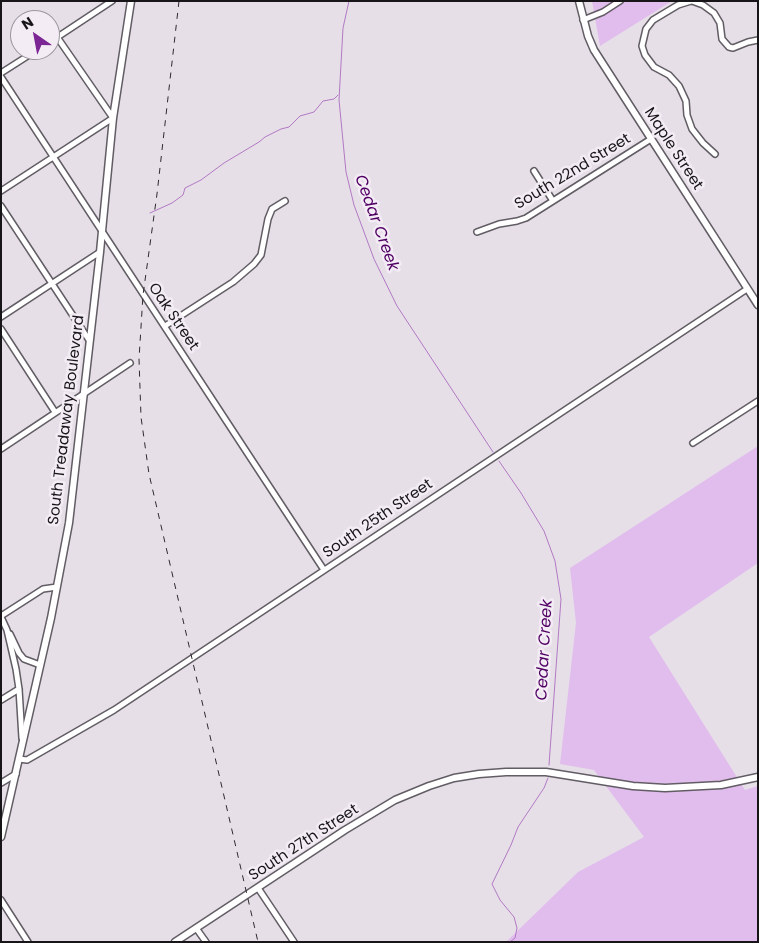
<!DOCTYPE html>
<html>
<head>
<meta charset="utf-8">
<style>
  body { margin:0 }
  #map { position:relative; width:759px; height:943px; overflow:hidden; background:#e6dfe8; font-family:Poppins,sans-serif }
  canvas { display:block }
  .frame { position:absolute; inset:0; border:2px solid #171518; pointer-events:none }
  .north { position:absolute; left:10px; top:10px; width:50px; height:50px; box-sizing:border-box; background:#f3ecf5; border:1px solid #9b969d; border-radius:50%; rotate:327deg; font-size:14px; font-weight:700; line-height:20px; text-align:center; color:#171518 }
  .north::after { content:''; display:block; margin:auto; width:18px; height:22px; background:#7c2695; clip-path:polygon(50% 0,100% 100%,50% 72%,0 100%) }
</style>
</head>
<body>
<div id="map">
<canvas width="759" height="943"></canvas>
<div class="frame"></div>
<div class="north">N</div>
</div>
<script>
const context = document.querySelector('canvas').getContext('2d');
context.lineJoin = 'round';
function paint(path, color) { context.fillStyle = color; context.fill(path, 'evenodd'); }
const poly = rows => new Path2D(rows.map(r => 'M' + r).join(''));
function strokePath(path, color, width, dash) { context.strokeStyle = color; context.lineWidth = width; context.lineCap = dash ? 'butt' : 'round'; context.setLineDash(dash || []); context.stroke(path); }
function label(font, color, halo, rows, align = 'center') {
  context.font = font + ' Poppins,sans-serif'; context.lineWidth = 5; context.setLineDash([]); context.textBaseline = 'middle'; context.strokeStyle = halo; context.fillStyle = color; for (const [text, x, y, turn = 0] of rows) {
    context.save(); context.translate(x, y); context.rotate((+turn || 0) * Math.PI / 180); context.textAlign = isNaN(turn) ? turn : align; if (halo) context.strokeText(text, 0, 0); context.fillText(text, 0, 0); context.restore();
  }
}
const green = poly([
  [592,1,672,1,600,46],
  [758,446,758,563,649,637,745,790,758,786,758,942,506,942,578,872,644,837,594,770,560,764,576,623,570,568]
]);
const stream = poly([
  [349,1,343,28,339,100,346,172,354,205,374,259,397,306,493,452],
  [150,213,172,203,183,195,185,188,201,180,224,163,259,142,265,137,281,129,289,127,300,116,314,112,323,101,334,99,338,95],
  [499,461,521,493,544,531,555,561,561,599,549,765],
  [476,942,488,942],
  [510,942,515,938,517,928,514,917,500,900,492,884,511,845,518,827,544,788,548,778]
]);
const minor = poly([
  [691,1,678,5,653,20,646,29,642,46,645,55,654,67,669,75,679,86,686,101,687,115,692,129,703,143,715,154],
  [692,1,703,5,714,13,720,23,722,39,729,47,733,48,748,42,758,40],
  [583,20,603,12,620,1],
  [50,42,112,1],
  [1,73,37,50],
  [1,77,324,570],
  [534,171,553,201],
  [1,191,113,118,57,37],
  [1,206,89,340],
  [477,232,499,224,517,221,526,218,651,139],
  [1,317,100,252],
  [165,326,233,282,254,264,261,255,268,219,272,209,285,201],
  [1,329,55,412],
  [693,443,758,401],
  [1,449,130,363],
  [1,616,43,589,57,587],
  [1,617,7,630,16,669,19,689,22,738],
  [10,634,19,653,24,659,40,665],
  [1,700,19,689],
  [19,759,27,760,114,710,747,289],
  [1,783,16,774],
  [258,888,294,942],
  [1,900,28,942],
  [196,928,206,942]
]);
const major = poly([
  [579,1,588,36,594,50,758,305],
  [1,837,51,618,69,523,100,252,113,118,131,1],
  [175,942,345,830,395,800,429,786,454,778,479,774,506,772,546,772,633,786,665,788,721,785,758,777]
]);
const rail = poly([
  [179,1,157,194,143,295,139,359,141,417,149,474,258,942]
]);
const streetNames = [
  ["Maple Street",673,149,57],
  ["South 22nd Street",573,172,-31],
  ["Oak Street",173,317,56],
  ["South Treadaway Boulevard",67,420,-83],
  ["South 25th Street",378,519,-34],
  ["South 27th Street",304,843,-33]
];
const waterNames = [
  ["Cedar Creek",376,223,70],
  ["Cedar Creek",545,650,-87]
];
paint(green, '#e1bded');
strokePath(stream, '#b179c3', 1);
strokePath(minor, '#625d64', 8);
strokePath(major, '#625d64', 9);
strokePath(minor, '#fff', 5);
strokePath(major, '#fff', 6);
strokePath(rail, '#2d2a2e', 1, [6, 6]);
label('15px', '#171518', '#f3ecf5', streetNames);
label('italic 16px', '#500063', '#f3ecf5', waterNames);
</script>
</body>
</html>
